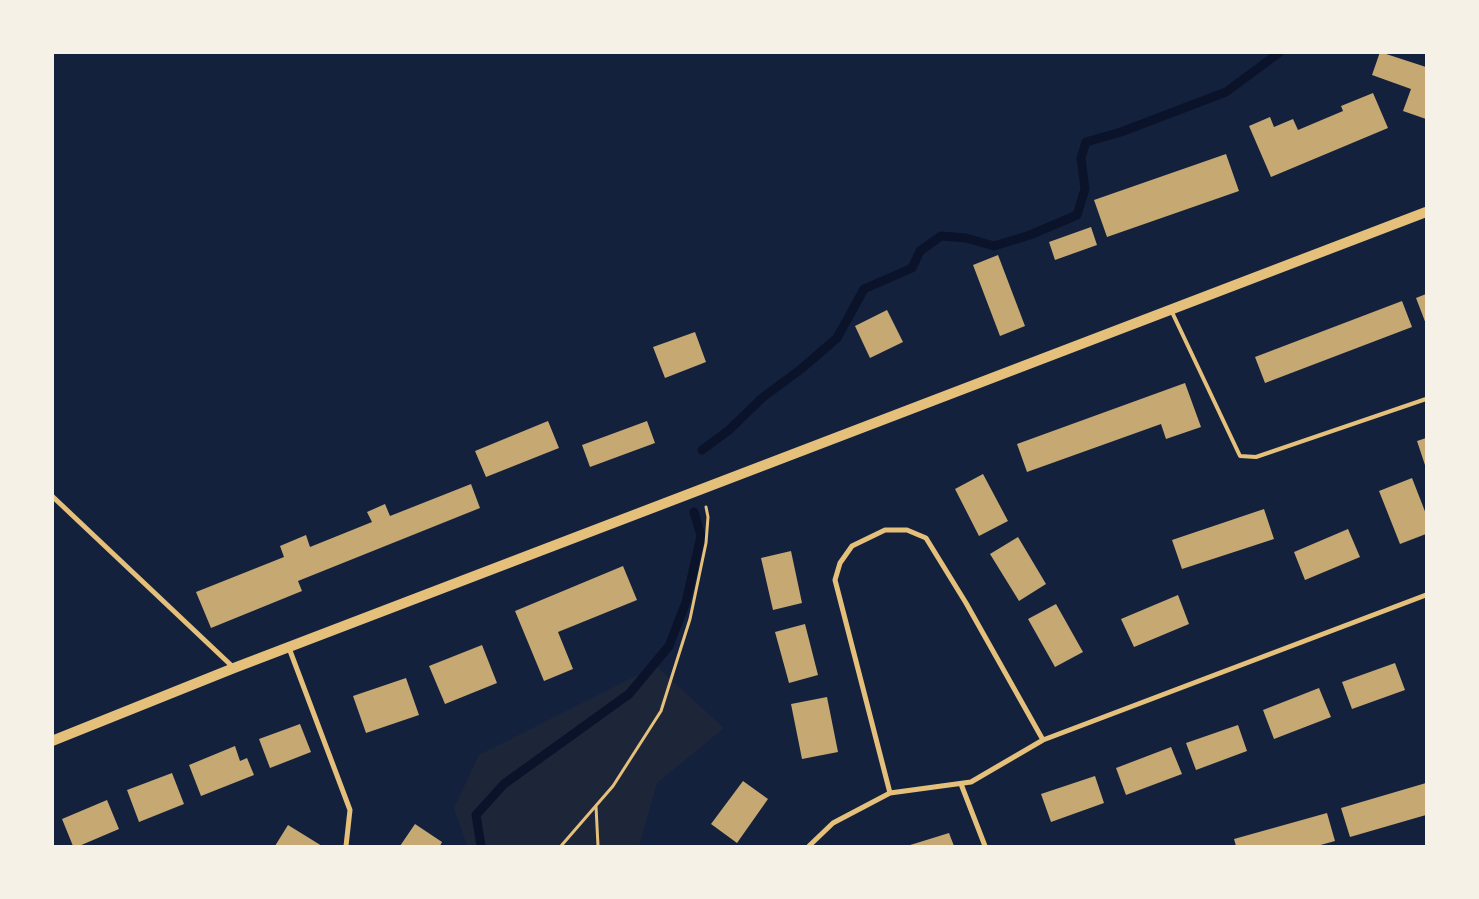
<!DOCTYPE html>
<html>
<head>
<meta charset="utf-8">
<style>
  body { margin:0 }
  #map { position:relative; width:1479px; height:899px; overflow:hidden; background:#14213d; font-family:Cabin,sans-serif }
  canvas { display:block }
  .frame { position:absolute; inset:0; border:54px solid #f6f1e7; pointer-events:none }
</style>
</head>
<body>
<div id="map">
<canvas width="1479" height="899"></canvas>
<div class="frame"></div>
</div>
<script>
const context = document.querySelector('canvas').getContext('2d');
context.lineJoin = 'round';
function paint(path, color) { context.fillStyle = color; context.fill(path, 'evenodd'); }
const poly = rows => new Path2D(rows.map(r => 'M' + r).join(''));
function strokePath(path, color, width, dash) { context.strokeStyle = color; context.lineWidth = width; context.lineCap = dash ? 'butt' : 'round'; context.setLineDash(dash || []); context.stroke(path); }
const green = poly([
  [656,666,724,728,657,783,639,846,467,846,454,808,479,755]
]);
const stream = poly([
  [702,450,729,430,762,398,801,369,837,338,864,289,912,268,920,251,941,236,966,238,994,246,1030,235,1077,215,1085,189,1081,158,1086,142,1121,132,1226,92,1280,52],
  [481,846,476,815,504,784,629,694,669,646,686,602,701,536,694,512]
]);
const building = poly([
  [1380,52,1426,67,1426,119,1403,111,1411,89,1372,75],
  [1373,93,1388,128,1271,177,1249,126,1270,117,1274,127,1293,119,1298,130,1343,111,1341,106],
  [1226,154,1239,191,1107,237,1094,200],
  [1091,227,1097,245,1055,260,1049,242],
  [998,255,1025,326,1000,336,973,265],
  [1426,294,1426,324,1416,298],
  [1402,301,1412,327,1265,383,1255,357],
  [887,310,903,342,870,358,855,326],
  [695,332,706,362,665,378,653,347],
  [1185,383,1201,427,1166,439,1161,424,1027,472,1017,444],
  [548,421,559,448,486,477,475,451],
  [647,421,655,443,590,467,582,445],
  [1426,438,1426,468,1417,441],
  [983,474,1008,521,979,536,955,489],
  [1412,478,1426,514,1426,534,1400,544,1379,491],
  [471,484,480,508,298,581,302,591,211,628,196,592,284,557,280,546,306,535,310,547,372,522,367,512,385,504,390,516],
  [1264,509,1274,539,1182,569,1172,540],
  [1348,529,1360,557,1305,580,1294,552],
  [1018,537,1046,584,1019,601,990,554],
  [791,551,802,603,773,610,761,558],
  [623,566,637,600,558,632,573,669,544,681,515,611],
  [1178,595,1189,624,1134,647,1121,619],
  [1056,604,1083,652,1055,667,1028,619],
  [805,624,818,675,789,683,775,632],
  [482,645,497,683,445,704,429,666],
  [1395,663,1405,690,1352,709,1342,682],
  [406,678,419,715,366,733,353,696],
  [1319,688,1331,717,1274,739,1263,710],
  [827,697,838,752,802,759,791,704],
  [300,724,311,752,270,768,259,739],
  [1238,725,1247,751,1196,770,1186,743],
  [235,746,240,761,247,758,254,775,201,796,189,765],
  [1171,747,1182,774,1126,795,1116,768],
  [172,773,184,804,139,822,127,790],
  [1095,776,1104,803,1051,822,1041,794],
  [743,781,768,799,737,843,711,824],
  [1426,783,1426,815,1350,837,1341,808],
  [107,800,119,829,79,846,73,846,62,819],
  [1327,813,1335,841,1317,846,1236,846,1234,839],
  [415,824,442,842,440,846,400,846],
  [288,825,322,846,275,846],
  [949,833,954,846,907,846]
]);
const path = poly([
  [596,806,598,846],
  [561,846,613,786,661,711,690,619,706,543,708,517,706,507]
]);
const service = poly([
  [1171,310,1240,456,1256,457,1426,399]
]);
const minor = poly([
  [52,496,234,668],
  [289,648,350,810,346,846],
  [961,784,985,846],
  [890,793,835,580,840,563,852,546,885,530,907,530,926,538,966,603,1043,740],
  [809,846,833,823,890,793,971,782,1043,740,1426,595]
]);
const secondary = poly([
  [52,741,234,668,1426,212]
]);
paint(green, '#1d2539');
strokePath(stream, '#0b132b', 9);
paint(building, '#c6a872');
strokePath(path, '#e5c07b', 3);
strokePath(service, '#e5c07b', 4);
strokePath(minor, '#e5c07b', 5);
strokePath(secondary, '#e5c07b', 10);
</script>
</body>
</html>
